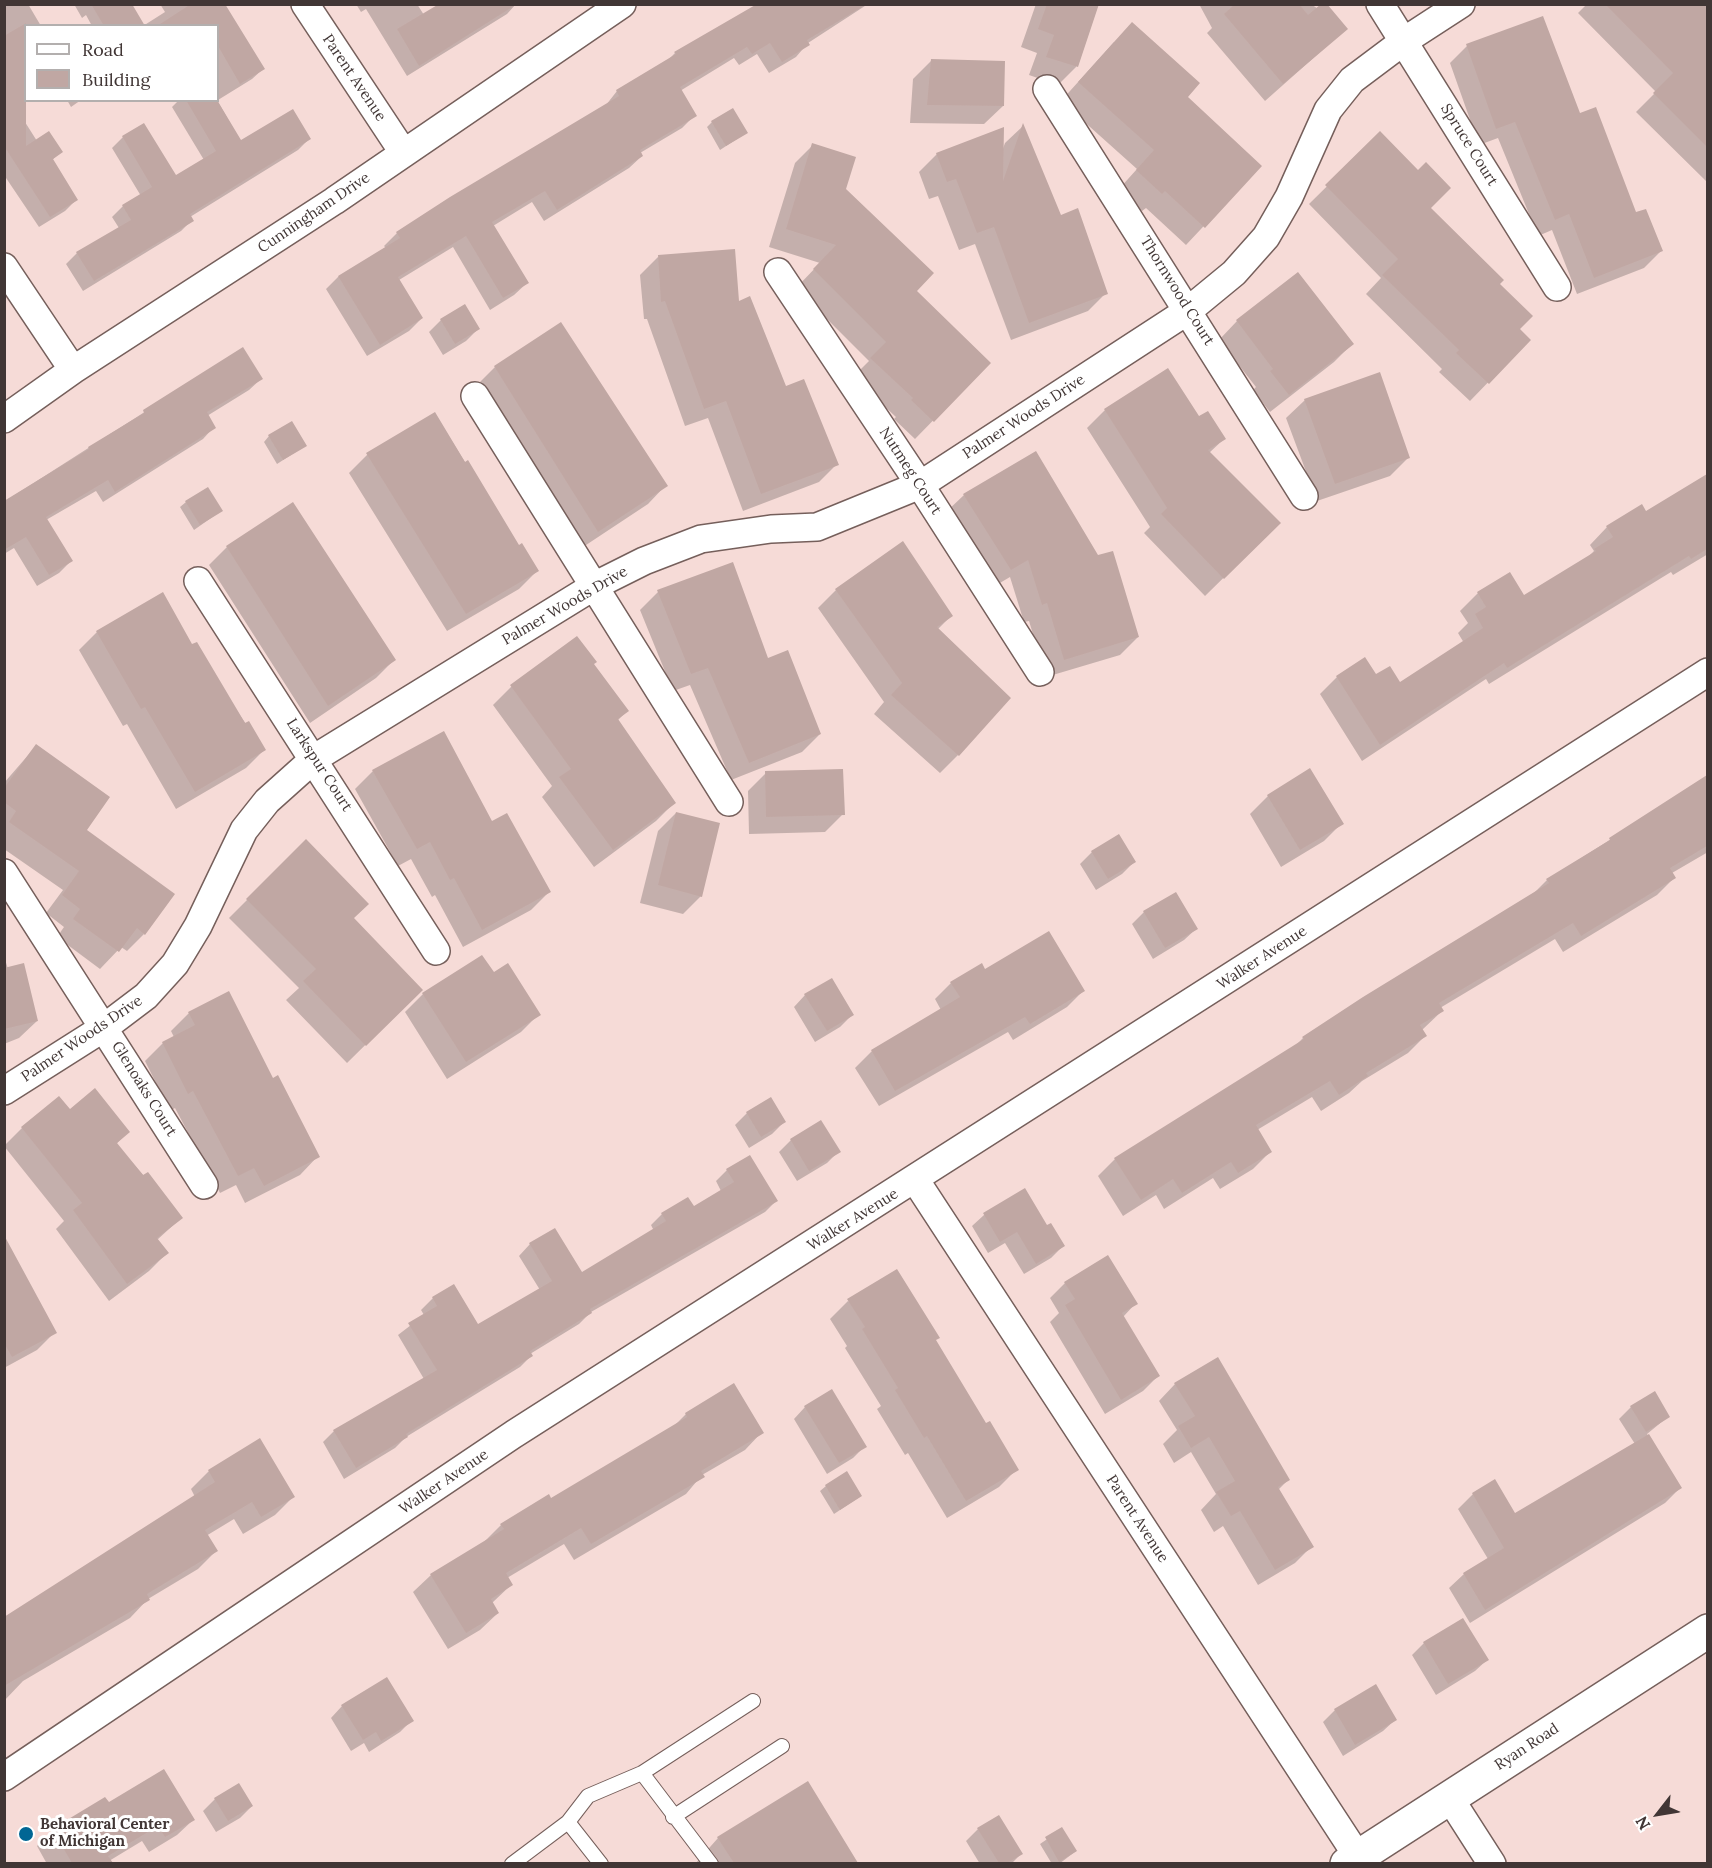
<!DOCTYPE html>
<html>
<head>
<meta charset="utf-8">
<style>
  body { margin:0 }
  #map { position:relative; width:1712px; height:1868px; overflow:hidden; background:#f6dbd7; font-family:Lora,serif }
  canvas { display:block }
  .frame { position:absolute; inset:0; border:6px solid #413635; pointer-events:none }
  .legend { position:absolute; left:24px; top:24px; width:195px; height:78px; box-sizing:border-box; background:#fff; border:2px solid #b3afae; margin:0; padding:8px 10px; list-style:none; font-size:18px; color:#413635 }
  .legend li { display:flex; align-items:center; gap:12px; height:30px }
  .legend b { width:30px; border:2px solid #b3afae }
  .north { position:absolute; left:1628px; top:1784px; width:60px; height:60px; -webkit-text-stroke:4px #fff; paint-order:stroke; rotate:239deg; font-size:16px; font-weight:700; line-height:24px; text-align:center; color:#413635 }
  .north::after { content:''; display:block; margin:auto; width:21px; height:27px; background:#413635; clip-path:polygon(50% 0,100% 100%,50% 72%,0 100%) }
</style>
</head>
<body>
<div id="map">
<canvas width="1712" height="1868"></canvas>
<div class="frame"></div>
<ul class="legend">
<li><b style="height:8px;background:#fff"></b>Road</li>
<li><b style="height:16px;background:#c0a7a3"></b>Building</li>
</ul>
<div class="north">N</div>
</div>
<script>
const context = document.querySelector('canvas').getContext('2d');
context.lineJoin = 'round';
function paint(path, color) { context.fillStyle = color; context.fill(path, 'evenodd'); }
const poly = rows => new Path2D(rows.map(r => 'M' + r).join(''));
function strokePath(path, color, width, dash) { context.strokeStyle = color; context.lineWidth = width; context.lineCap = dash ? 'butt' : 'round'; context.setLineDash(dash || []); context.stroke(path); }
function label(font, color, halo, rows, align = 'center') {
  context.font = font + ' Lora,serif'; context.lineWidth = 6; context.setLineDash([]); context.textBaseline = 'middle'; context.strokeStyle = halo; context.fillStyle = color; for (const [text, x, y, turn = 0] of rows) {
    context.save(); context.translate(x, y); context.rotate((+turn || 0) * Math.PI / 180); context.textAlign = isNaN(turn) ? turn : align; if (halo) context.strokeText(text, 0, 0); context.fillText(text, 0, 0); context.restore();
  }
}
const shadow = poly([
  [4,4,28,4,41,26,26,26,4,73],
  [74,4,120,4,134,26,92,26,86,15,82,18],
  [160,4,223,4,263,69,252,79,218,100,218,26,143,26,165,12],
  [356,4,417,4,424,15,450,4,516,4,507,14,407,76,366,9,361,12],
  [759,4,868,4,808,43,796,57,769,73,757,54,739,65,734,58,680,91,695,115,682,128,640,153,642,156,629,168,544,221,532,202,493,226,527,283,514,295,490,310,453,247,399,280,422,318,409,331,367,356,326,289,338,277,386,248,384,246,397,233,606,105,617,91,667,61,675,53],
  [1036,4,1097,4,1076,67,1058,85,1029,75,1037,53,1021,47],
  [1199,4,1311,4,1346,29,1265,101,1207,33,1212,28],
  [1587,4,1708,4,1708,9,1695,21,1708,33,1708,183,1636,112,1656,92,1578,13],
  [1114,42,1186,97,1260,166,1186,245,1146,208,1142,211,1119,189,1137,169,1061,101],
  [1467,46,1579,115,1635,214,1661,251,1644,268,1577,294,1552,230,1538,236,1498,138,1479,145,1450,63],
  [931,61,1003,106,984,124,910,123,913,79],
  [4,89,37,141,61,152,52,160,76,200,65,211,39,227,4,175],
  [67,100,81,100,71,107],
  [179,100,217,100,241,142,309,139,298,150,190,217,192,220,181,231,83,291,66,264,77,253,119,228,112,217,123,206,141,196,112,148,123,137,175,177,204,160,172,107],
  [712,122,746,133,720,150,707,127],
  [1023,126,1060,217,1106,293,1088,311,1011,340,975,244,959,250,938,196,929,199,919,172,937,154,1002,151,1005,143],
  [1380,134,1429,208,1498,284,1518,329,1529,340,1470,401,1439,372,1442,369,1366,294,1381,278,1309,204],
  [813,145,915,291,989,363,915,439,894,419,896,417,853,377,869,361,796,288,820,263,769,247,795,163],
  [658,257,738,303,785,388,837,464,819,482,743,511,708,418,685,426,647,319,644,319,640,275],
  [1298,274,1352,344,1334,362,1270,412,1253,390,1256,387,1219,340,1237,321],
  [441,320,478,329,466,341,443,355,429,332],
  [243,349,261,379,249,390,207,416,214,427,203,439,103,502,96,491,46,520,71,561,59,573,37,586,14,548,4,554,4,502],
  [495,367,666,485,648,504,580,549,477,385],
  [1305,400,1408,458,1390,476,1317,501,1286,418],
  [1105,410,1199,418,1224,439,1209,453,1261,541,1205,596,1144,533,1150,527,1087,428],
  [435,414,518,547,537,571,519,589,447,631,349,473,367,455],
  [269,436,305,446,277,464,264,442],
  [1035,453,1098,557,1138,637,1120,655,1046,677,1029,621,1024,622,1010,577,993,587,945,513,964,495],
  [1708,476,1708,554,1673,575,1671,572,1489,684,1486,679,1362,761,1320,694,1337,677,1376,677,1400,684,1464,643,1458,633,1468,623,1460,611,1478,593,1523,597,1586,559,1594,551,1590,545,1607,527,1646,513],
  [186,502,221,511,194,530,180,507],
  [227,547,394,660,376,678,310,723,209,565],
  [732,564,767,660,820,734,802,752,731,780,690,685,673,691,640,610,658,592],
  [836,590,951,616,938,629,958,755,940,773,874,714,884,702,818,608],
  [97,632,192,646,264,750,246,768,176,809,127,724,123,726,79,650],
  [577,638,592,664,627,711,617,721,674,803,656,821,594,867,542,797,552,786,493,705,511,687],
  [443,733,491,823,549,892,531,910,463,947,435,895,432,897,411,859,398,866,355,789,373,771],
  [36,746,144,934,127,951,121,947,100,969,57,937,64,927,46,913,63,890,4,849,4,783],
  [766,773,843,814,825,832,749,834,748,791],
  [1708,777,1708,852,1672,873,1674,878,1657,895,1563,952,1555,939,1440,1008,1442,1011,1422,1030,1425,1036,1408,1053,1362,1081,1349,1093,1321,1111,1312,1097,1257,1130,1270,1152,1253,1169,1220,1189,1213,1178,1164,1209,1156,1195,1123,1216,1098,1176,1115,1159,1294,1047,1303,1038,1531,896,1547,880],
  [1268,796,1342,823,1324,841,1281,867,1250,814],
  [676,813,701,896,683,914,640,903,658,831],
  [306,841,352,918,421,990,347,1063,286,1000,299,988,229,918],
  [1092,852,1134,862,1122,874,1096,890,1080,864],
  [1144,912,1196,929,1184,940,1153,959,1132,924],
  [4,956,8,969,37,1021,19,1038,4,1044],
  [985,971,1083,991,1067,1007,1013,1040,1008,1032,879,1106,855,1068,872,1051,941,1010,935,999,951,983],
  [493,974,539,1014,521,1032,447,1079,405,1012,423,994],
  [805,995,852,1015,840,1027,815,1042,794,1007],
  [189,1013,273,1080,318,1156,300,1175,245,1203,236,1185,220,1193,175,1108,170,1111,145,1061,163,1043,174,1037,171,1031],
  [69,1111,128,1132,116,1144,181,1218,157,1240,167,1253,149,1271,109,1301,56,1229,64,1221,4,1146,22,1128],
  [747,1113,784,1122,772,1134,749,1148,735,1125],
  [791,1140,839,1151,827,1163,797,1181,779,1152],
  [727,1170,776,1201,765,1212,591,1312,579,1324,530,1354,531,1356,520,1367,406,1437,395,1448,344,1479,323,1442,334,1431,424,1379,398,1335,424,1315,421,1310,433,1298,454,1286,478,1326,540,1290,519,1256,530,1244,581,1274,654,1231,651,1225,662,1214,693,1208,721,1191,716,1181],
  [1025,1190,1047,1227,1063,1246,1051,1258,1024,1274,1005,1243,988,1253,972,1226,984,1215],
  [4,1259,55,1332,37,1350,4,1368],
  [1065,1283,1136,1303,1123,1317,1158,1376,1143,1391,1105,1414,1050,1322,1059,1313,1050,1298],
  [848,1301,935,1340,986,1425,1017,1469,999,1487,947,1518,908,1453,905,1455,877,1409,881,1406,845,1348,847,1346,830,1319],
  [1175,1384,1288,1480,1278,1490,1312,1546,1295,1563,1258,1585,1223,1526,1214,1532,1201,1510,1216,1494,1191,1452,1174,1463,1163,1444,1177,1430,1159,1401],
  [805,1407,865,1446,853,1458,827,1474,794,1419],
  [1631,1407,1669,1416,1647,1434,1680,1488,1665,1503,1470,1623,1449,1588,1464,1574,1488,1559,1458,1509,1473,1494,1494,1481,1515,1515,1635,1444,1619,1419],
  [686,1414,762,1432,745,1450,702,1475,686,1494,574,1560,564,1544,507,1578,511,1585,492,1603,498,1613,480,1630,448,1649,413,1592,431,1575,484,1542,501,1525,551,1500,672,1428],
  [209,1471,293,1497,275,1515,243,1534,234,1519,206,1536,216,1551,198,1569,148,1599,130,1618,23,1681,4,1701,4,1620,195,1497,191,1489],
  [826,1486,861,1496,834,1514,820,1491],
  [1463,1620,1487,1660,1475,1671,1436,1695,1412,1655,1424,1643],
  [1375,1686,1395,1720,1383,1731,1343,1756,1323,1722,1335,1710],
  [342,1706,412,1720,400,1732,369,1752,364,1743,351,1751,331,1718],
  [807,1783,856,1864,695,1864,718,1838],
  [105,1799,108,1805,193,1820,177,1835,149,1852,142,1841,109,1861,111,1864,47,1864,37,1846,53,1831],
  [215,1799,252,1806,240,1818,216,1832,203,1811],
  [978,1829,1021,1854,1011,1864,980,1864,966,1841],
  [1062,1829,1076,1851,1059,1864,1052,1864,1040,1844]
]);
const building = poly([
  [91,4,132,4,145,26,104,26],
  [191,4,225,4,265,69,240,84,218,46,218,26,157,26],
  [439,4,517,4,419,66,397,29],
  [757,4,867,4,807,40,810,45,782,62,770,43,752,54,747,47,680,87,697,116,640,150,643,156,557,210,545,191,492,222,529,283,503,298,466,236,398,277,423,318,380,345,338,276,400,238,396,232,450,197,619,96,616,90,676,54,674,52],
  [1047,4,1099,4,1078,67,1046,57,1054,35,1038,29],
  [1235,4,1299,4,1308,15,1321,4,1327,4,1348,29,1283,84,1224,14],
  [1605,4,1707,4,1707,147,1653,93,1673,73],
  [1543,16,1580,113,1596,107,1636,212,1646,209,1663,251,1594,278,1569,214,1555,220,1515,122,1496,129,1466,44],
  [1132,22,1200,83,1188,97,1262,166,1205,228,1165,191,1162,194,1136,170,1154,150,1078,82],
  [26,23,26,146,49,131,63,152,53,159,78,200,50,217,4,146,4,36],
  [931,59,1005,61,1004,106,927,105],
  [186,100,217,100,241,140,293,109,311,139,190,214,194,221,94,281,76,252,131,220,122,205,152,187,122,136,144,123,176,175,216,151],
  [733,108,748,133,726,146,711,121],
  [1023,123,1061,215,1078,208,1108,294,1029,323,994,227,977,233,956,179,947,182,936,153,1004,127,1003,181],
  [1380,131,1418,170,1426,162,1451,188,1431,208,1504,280,1500,284,1533,316,1520,329,1531,340,1489,384,1456,353,1459,350,1382,275,1398,259,1325,185],
  [812,143,856,157,846,189,934,273,917,291,991,363,934,422,911,400,913,398,870,358,886,342,813,269,836,245,786,229],
  [735,249,739,301,750,296,786,386,804,379,839,465,761,494,726,401,704,409,665,301,661,302,658,255],
  [1298,272,1354,344,1289,395,1270,371,1273,369,1236,320],
  [465,304,480,329,455,344,440,319],
  [561,322,668,486,598,532,494,366],
  [243,347,263,379,207,412,216,428,115,492,108,480,46,517,73,561,49,575,26,537,4,550,4,501,89,449,88,447,144,413,143,410],
  [1168,368,1199,416,1208,411,1226,439,1208,450,1281,523,1224,579,1161,514,1167,508,1104,409],
  [1380,372,1410,458,1335,484,1304,399],
  [435,412,465,462,468,460,519,545,522,543,539,571,466,614,366,453],
  [292,421,307,446,283,460,268,435],
  [1036,451,1098,555,1113,551,1139,637,1064,660,1047,603,1042,605,1028,560,1011,570,963,494],
  [1707,474,1707,549,1691,559,1689,556,1507,668,1504,663,1380,745,1336,676,1365,657,1376,674,1390,666,1400,682,1483,628,1475,614,1486,607,1477,592,1510,572,1524,595,1596,551,1594,549,1613,537,1606,526,1642,504,1646,511],
  [208,487,223,511,200,525,185,501],
  [293,502,396,660,328,706,226,546],
  [903,541,953,616,937,627,1011,698,959,756,891,695,902,683,835,589],
  [733,562,768,658,788,650,821,734,749,763,708,668,691,674,657,590],
  [163,592,192,644,197,642,245,723,249,721,266,750,195,792,145,707,141,709,96,631],
  [577,636,597,662,594,664,629,711,618,719,676,803,613,850,559,777,571,769,510,685],
  [444,731,492,821,507,813,551,892,482,930,454,878,450,880,430,842,417,849,372,770],
  [36,744,110,797,87,830,175,894,145,935,137,928,119,952,73,919,80,909,62,895,79,871,9,822,16,811,4,802,4,788],
  [1310,768,1344,824,1300,850,1267,795],
  [843,769,845,815,766,817,765,771],
  [1707,775,1707,846,1670,868,1676,878,1581,936,1573,923,1439,1003,1444,1011,1420,1025,1427,1036,1366,1073,1368,1076,1339,1095,1330,1081,1256,1125,1272,1152,1238,1173,1231,1162,1182,1193,1173,1179,1141,1200,1114,1158,1304,1039,1302,1037,1363,997,1549,883,1546,879,1610,840,1609,838],
  [676,812,720,823,702,897,658,885],
  [1119,834,1136,862,1108,879,1091,851],
  [306,839,369,904,354,918,423,990,366,1046,303,981,316,969,246,899],
  [1176,892,1198,929,1165,948,1143,911],
  [1049,931,1085,991,1030,1024,1025,1017,895,1091,871,1050,960,997,950,982,982,963,985,969],
  [482,955,494,972,508,963,541,1015,466,1062,422,993],
  [24,963,38,1021,4,1029,4,968],
  [832,978,854,1015,827,1031,804,994],
  [229,991,273,1078,278,1075,320,1157,264,1186,254,1168,238,1176,193,1091,188,1094,162,1042,195,1025,188,1012],
  [95,1088,130,1132,117,1143,143,1175,148,1172,183,1218,157,1238,169,1253,127,1284,73,1210,82,1203,21,1127,59,1096,70,1109],
  [771,1097,786,1122,761,1137,746,1112],
  [821,1120,841,1152,809,1171,790,1139],
  [750,1155,778,1201,590,1309,592,1313,530,1351,533,1356,406,1434,408,1437,356,1468,333,1430,437,1370,408,1323,437,1306,432,1297,454,1284,478,1324,552,1281,529,1243,555,1228,582,1272,666,1221,661,1213,688,1197,694,1206,734,1182,726,1169],
  [1025,1188,1047,1225,1051,1223,1065,1246,1036,1264,1017,1232,1000,1242,983,1213],
  [4,1235,57,1333,12,1357,4,1343],
  [1108,1255,1138,1304,1122,1313,1160,1376,1121,1400,1065,1305,1075,1299,1064,1282],
  [897,1269,940,1338,936,1340,986,1423,990,1421,1019,1470,966,1501,927,1436,924,1438,895,1390,898,1388,862,1329,865,1327,847,1299],
  [1218,1357,1290,1480,1278,1487,1314,1547,1275,1570,1240,1511,1231,1516,1216,1492,1235,1481,1209,1437,1191,1448,1178,1426,1195,1416,1174,1383],
  [734,1383,764,1433,701,1471,705,1477,591,1544,581,1528,506,1573,513,1585,491,1599,499,1613,466,1633,430,1574,504,1529,500,1524,549,1494,551,1498,687,1417,685,1413],
  [832,1389,867,1447,839,1463,804,1406],
  [1655,1391,1670,1417,1646,1432,1630,1406],
  [1649,1434,1682,1488,1485,1610,1463,1573,1504,1548,1472,1493,1495,1479,1515,1513],
  [260,1438,295,1497,261,1517,252,1502,205,1530,218,1551,147,1594,150,1600,4,1686,4,1617,215,1482,208,1470],
  [847,1471,862,1496,840,1510,825,1485],
  [1463,1618,1489,1660,1448,1684,1423,1642],
  [387,1677,414,1721,381,1741,376,1732,363,1740,341,1705],
  [1376,1684,1397,1720,1355,1745,1334,1709],
  [164,1769,195,1820,165,1837,158,1826,108,1856,113,1863,72,1863,52,1829,105,1797,109,1802],
  [808,1781,858,1863,734,1863,717,1837],
  [239,1783,253,1806,228,1821,214,1798],
  [999,1815,1023,1854,1007,1863,999,1863,977,1828],
  [1062,1827,1077,1851,1059,1862,1045,1837]
]);
const lane = poly([
  [673,1817,782,1746],
  [568,1822,588,1796,642,1773],
  [512,1864,568,1822,601,1864],
  [711,1864,642,1773,753,1701]
]);
const street = poly([
  [305,4,403,152],
  [1380,4,1557,287],
  [1047,89,1304,496],
  [4,267,73,370],
  [778,272,920,485,1040,672],
  [475,396,729,802],
  [4,419,73,370,334,201,622,4],
  [198,581,436,951],
  [4,873,204,1185],
  [4,1091,105,1027,146,996,175,964,198,926,244,830,267,801,315,758,596,585,644,561,701,539,771,529,817,527,920,485,1189,310,1234,273,1266,237,1289,197,1328,110,1352,80,1404,41,1461,4],
  [916,1181,1358,1857],
  [4,1777,514,1434,1708,672],
  [1449,1797,1492,1864]
]);
const secondary = poly([
  [1347,1864,1708,1631]
]);
const markers = [
  [26,1834,8,"#016694"]
];
const streetNames = [
  ["Parent Avenue",354,78,56],
  ["Spruce Court",1469,145,58],
  ["Cunningham Drive",314,213,-34],
  ["Thornwood Court",1177,291,58],
  ["Palmer Woods Drive",1024,417,-33],
  ["Nutmeg Court",910,471,57],
  ["Palmer Woods Drive",565,606,-30],
  ["Larkspur Court",319,765,57],
  ["Walker Avenue",1262,958,-33],
  ["Palmer Woods Drive",82,1039,-34],
  ["Glenoaks Court",144,1089,58],
  ["Walker Avenue",853,1220,-32],
  ["Walker Avenue",444,1482,-34],
  ["Parent Avenue",1137,1519,57],
  ["Ryan Road",1527,1747,-33]
];
const poiNames = [
  ["Behavioral Center",40,1825],
  ["of Michigan",40,1842]
];
paint(shadow, '#0003');
paint(building, '#c0a7a3');
strokePath(lane, '#755f5b', 16);
strokePath(street, '#755f5b', 30);
strokePath(secondary, '#755f5b', 36);
strokePath(lane, '#fff', 14);
strokePath(street, '#fff', 27);
strokePath(secondary, '#fff', 33);
for (const [x, y, r, color] of markers) { const dot = new Path2D(); dot.arc(x, y, r, 0, 2 * Math.PI); context.fillStyle = color; context.fill(dot); strokePath(dot, '#fff', 2); }
label('15px', '#413635', '#fff', streetNames);
label('bold 15px', '#413635', '#fff', poiNames, 'left');
</script>
</body>
</html>
